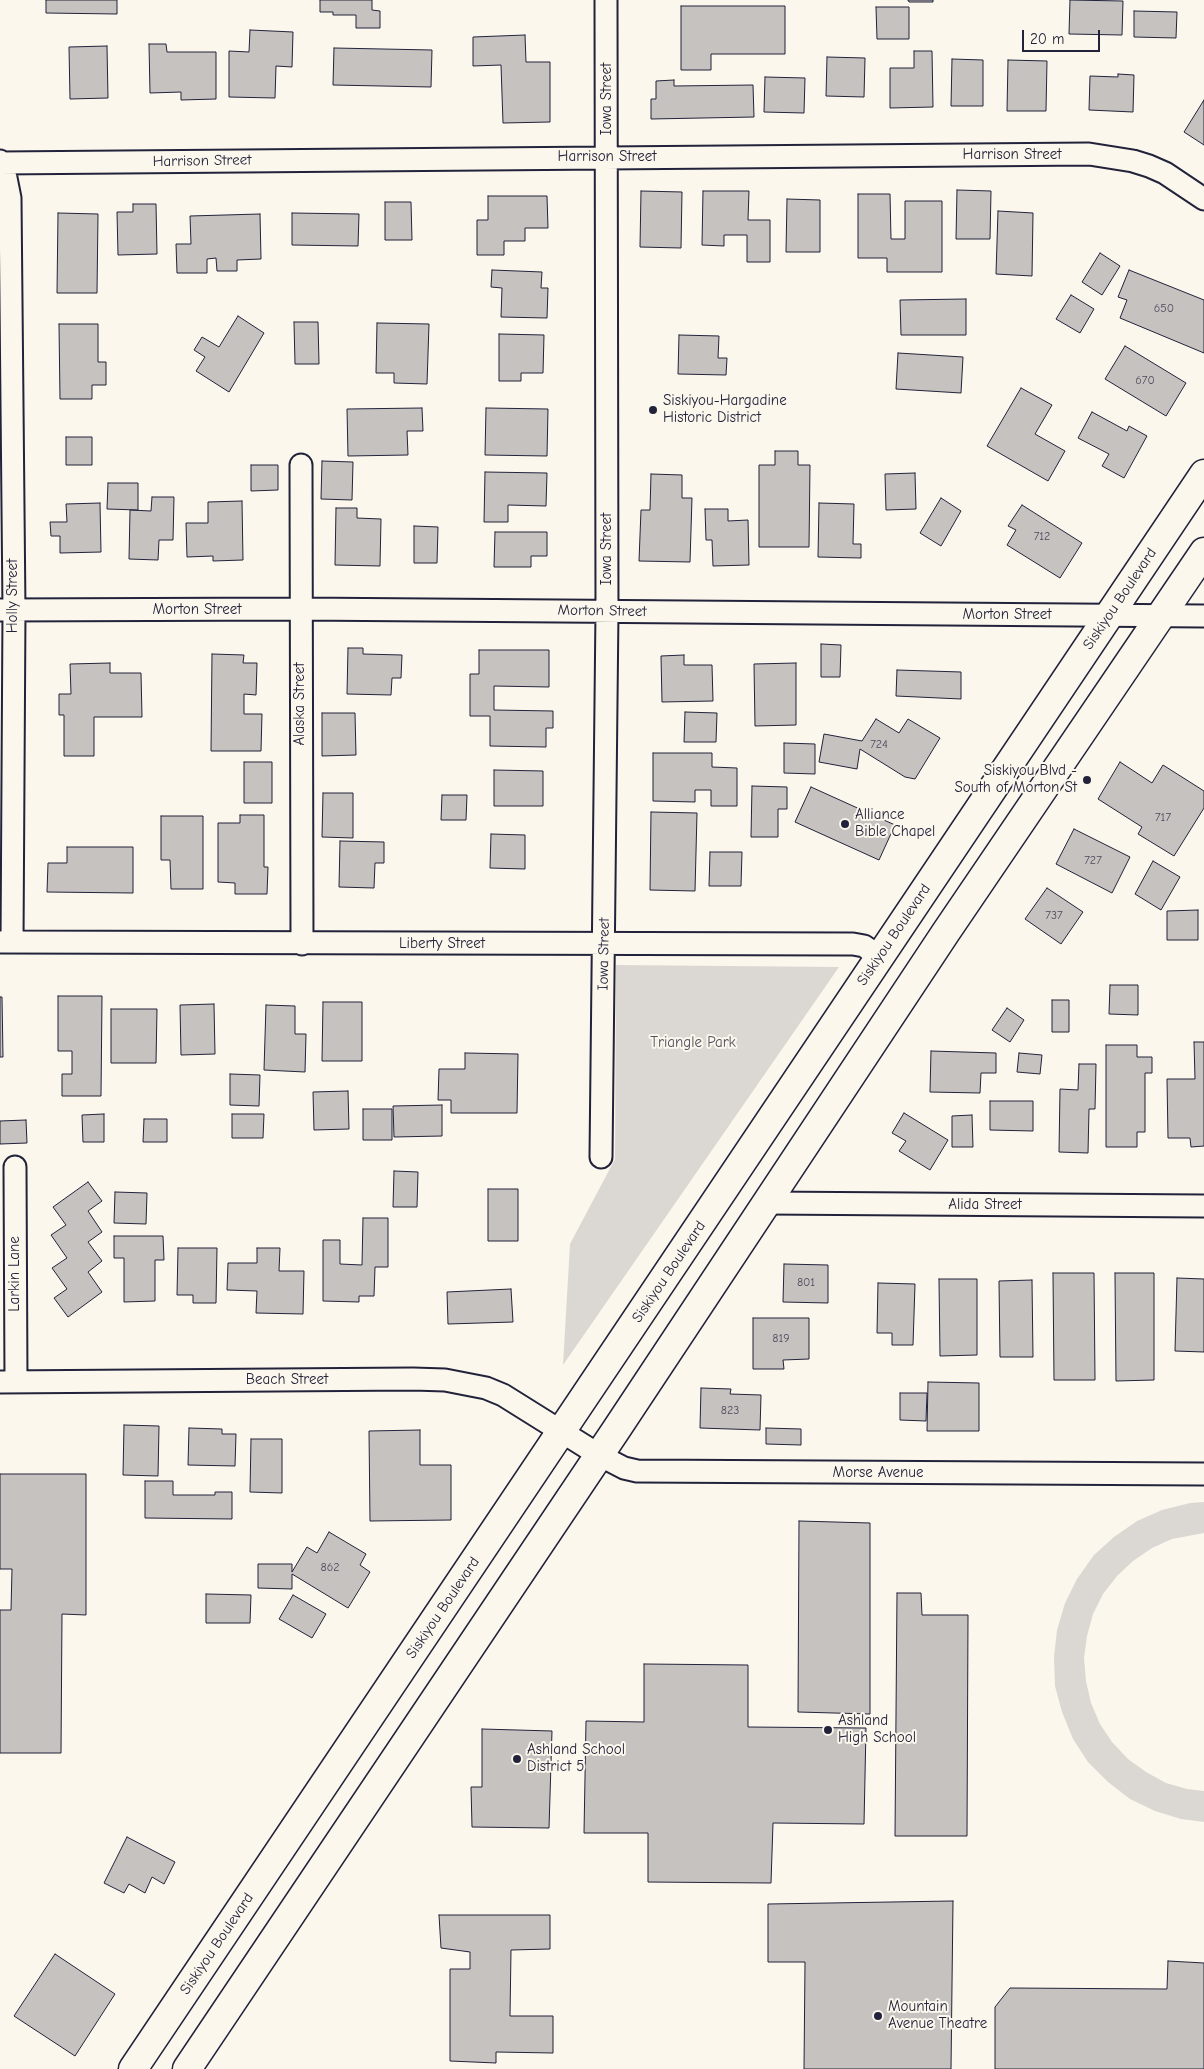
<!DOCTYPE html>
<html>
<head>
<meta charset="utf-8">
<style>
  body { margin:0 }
  #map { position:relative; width:1204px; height:2069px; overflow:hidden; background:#fbf7ec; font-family:"Comic Neue",sans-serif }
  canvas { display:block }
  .scale { position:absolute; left:1022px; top:30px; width:78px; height:22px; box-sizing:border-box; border:2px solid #22223b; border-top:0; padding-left:6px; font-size:15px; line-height:18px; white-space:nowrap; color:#22223b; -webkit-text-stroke:4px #fbf7ec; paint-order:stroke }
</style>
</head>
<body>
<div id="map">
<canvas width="1204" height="2069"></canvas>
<div class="scale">20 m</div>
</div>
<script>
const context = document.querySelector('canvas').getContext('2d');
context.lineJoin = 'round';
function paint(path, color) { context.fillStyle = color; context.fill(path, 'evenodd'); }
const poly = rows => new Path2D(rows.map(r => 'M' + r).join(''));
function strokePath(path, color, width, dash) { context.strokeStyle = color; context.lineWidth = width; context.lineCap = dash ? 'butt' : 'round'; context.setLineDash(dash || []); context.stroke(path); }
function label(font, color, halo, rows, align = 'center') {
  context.font = font + ' "Comic Neue",sans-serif'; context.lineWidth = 4; context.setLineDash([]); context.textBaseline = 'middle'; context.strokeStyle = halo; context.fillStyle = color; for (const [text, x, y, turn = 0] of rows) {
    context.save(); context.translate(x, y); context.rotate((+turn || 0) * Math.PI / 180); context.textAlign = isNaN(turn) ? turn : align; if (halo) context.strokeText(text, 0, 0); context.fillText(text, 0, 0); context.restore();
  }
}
const green = poly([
  [616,965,839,967,563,1365,570,1244,615,1159],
  [1204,1502,1204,1533,1172,1539,1152,1548,1133,1561,1117,1576,1103,1594,1093,1614,1087,1636,1084,1658,1086,1681,1091,1703,1100,1724,1112,1742,1128,1759,1146,1772,1166,1783,1187,1789,1204,1791,1204,1822,1181,1819,1155,1811,1130,1799,1108,1782,1088,1762,1073,1739,1062,1712,1055,1686,1054,1657,1057,1630,1065,1603,1077,1579,1094,1555,1114,1537,1137,1521,1162,1510,1190,1503]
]);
const building = poly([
  [46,0,117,0,117,14,46,13,46,0],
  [320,0,372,0,372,10,380,11,380,28,356,28,356,15,333,15,333,12,320,12,320,0],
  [908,0,933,0,933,2,909,2,908,0],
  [1070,0,1123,1,1122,35,1069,34,1070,0],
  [681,6,785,6,785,54,711,54,711,70,681,70,681,6],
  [876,7,909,7,909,39,877,39,876,7],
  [1134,11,1177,12,1176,38,1134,37,1134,11],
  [250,30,293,32,292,67,276,66,275,98,229,97,229,51,249,52,250,30],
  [525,35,526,62,550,62,550,122,503,123,501,65,473,66,473,37,525,35],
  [149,44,166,44,167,52,216,52,216,99,181,100,181,92,150,93,149,44],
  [107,46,108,98,70,99,69,47,107,46],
  [334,48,432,50,431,87,333,85,334,48],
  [914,51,932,51,933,107,890,108,890,68,914,68,914,51],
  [827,57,865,58,864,97,826,96,827,57],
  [952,59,983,60,983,106,951,106,952,59],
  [1008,60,1047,61,1046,111,1007,111,1008,60],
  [1118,74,1134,75,1133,112,1089,110,1090,76,1118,77,1118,74],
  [765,77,805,78,804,113,764,112,765,77],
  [674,80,674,86,753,85,754,117,651,119,651,99,656,99,656,81,674,80],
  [1204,100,1204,145,1184,132,1204,100],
  [957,190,991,191,990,239,956,239,957,190],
  [641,191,682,192,681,248,640,247,641,191],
  [703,191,749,191,748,220,770,220,770,262,747,262,747,235,724,235,724,246,702,245,703,191],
  [858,194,890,194,891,239,905,239,905,201,942,201,942,272,887,272,887,258,858,258,858,194],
  [488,196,547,196,548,228,525,228,525,241,504,241,504,255,477,255,477,220,488,220,488,196],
  [787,199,820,200,820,252,786,252,787,199],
  [385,202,411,202,412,240,385,240,385,202],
  [133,204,156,204,157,254,118,255,117,212,133,212,133,204],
  [998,211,1033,213,1032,276,996,274,998,211],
  [58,213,98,214,97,293,57,293,58,213],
  [292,213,359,214,358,246,292,245,292,213],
  [260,214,261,259,237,260,237,271,217,271,216,258,207,259,207,273,177,273,176,244,191,244,190,216,260,214],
  [1100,253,1120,266,1102,295,1082,282,1100,253],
  [492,270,542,272,541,288,548,288,547,318,501,317,502,288,491,287,492,270],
  [1129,270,1204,300,1204,353,1120,318,1127,300,1118,297,1129,270],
  [1071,295,1094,309,1080,333,1056,319,1071,295],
  [966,299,966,335,901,335,900,300,966,299],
  [238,316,264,333,229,392,196,371,205,357,194,350,202,337,219,347,238,316],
  [294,322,318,322,319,364,295,364,294,322],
  [377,323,429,324,427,384,394,383,394,373,376,373,377,323],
  [59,324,98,324,98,362,106,362,106,385,92,385,92,399,60,399,59,324],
  [499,334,544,335,543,373,521,373,521,381,499,381,499,334],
  [679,335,719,336,718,358,727,358,726,375,678,374,679,335],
  [1125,346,1186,383,1166,416,1105,379,1125,346],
  [898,353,963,357,961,393,896,389,898,353],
  [1021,388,1052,405,1035,434,1065,451,1048,481,987,446,1021,388],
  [422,408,423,431,407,431,408,455,348,456,347,409,422,408],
  [486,408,548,409,547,456,485,455,486,408],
  [1092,412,1127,431,1129,426,1147,436,1124,478,1102,466,1109,454,1078,438,1092,412],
  [66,437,92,437,92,465,66,465,66,437],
  [775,451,798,451,798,465,810,465,809,547,759,547,759,465,775,465,775,451],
  [322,461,353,462,352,500,321,499,322,461],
  [251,465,278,465,278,490,251,491,251,465],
  [485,472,547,473,546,506,508,505,508,522,484,522,485,472],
  [915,473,916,509,886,510,885,474,915,473],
  [651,474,682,475,682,498,692,498,690,562,639,561,641,510,650,510,651,474],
  [108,483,138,483,138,510,107,509,108,483],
  [152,497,174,497,173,540,159,540,158,560,129,559,130,510,151,511,152,497],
  [941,498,961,511,941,546,920,533,941,498],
  [242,501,243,560,213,561,213,556,187,557,186,523,208,523,208,502,242,501],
  [100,503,101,552,60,553,60,536,51,536,50,522,67,522,66,504,100,503],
  [819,503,854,504,853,544,861,544,861,558,818,557,819,503],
  [1022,505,1082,543,1060,578,1007,545,1016,530,1008,526,1022,505],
  [336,508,357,508,357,518,381,519,380,566,335,565,336,508],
  [705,509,728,509,728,521,748,520,749,565,713,566,712,540,706,540,705,509],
  [414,526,438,527,437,563,414,563,414,526],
  [495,532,547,532,547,556,531,556,531,567,494,567,495,532],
  [821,644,841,645,840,677,821,677,821,644],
  [348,648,363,648,363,654,402,655,401,678,392,678,391,695,347,694,348,648],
  [479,650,549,650,549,687,494,686,494,710,553,711,553,728,546,728,546,747,490,746,490,716,470,716,470,674,479,674,479,650],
  [212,654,244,655,243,663,257,663,256,695,244,694,244,714,262,714,261,751,211,751,212,654],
  [684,655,684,665,712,665,713,701,662,702,661,656,684,655],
  [110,663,110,673,141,673,142,717,94,717,94,756,64,756,64,715,59,715,59,694,71,694,70,664,110,663],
  [796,663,796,725,755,726,754,664,796,663],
  [897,670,961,672,961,699,896,696,897,670],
  [685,712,717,713,716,742,684,742,685,712],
  [322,713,355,713,356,755,322,756,322,713],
  [876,719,899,733,908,719,940,738,915,779,905,777,860,749,857,769,819,762,824,734,862,741,876,719],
  [784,743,815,744,815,774,784,773,784,743],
  [653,753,712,753,712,767,737,768,737,806,711,806,711,790,695,790,695,802,653,801,653,753],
  [244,762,272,762,272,803,244,803,244,762],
  [1120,762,1152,783,1163,765,1204,791,1204,808,1174,856,1138,834,1142,827,1098,799,1120,762],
  [494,770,543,771,543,806,494,806,494,770],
  [752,786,787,787,787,809,778,809,778,837,751,837,752,786],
  [811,787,895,825,879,860,795,822,811,787],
  [323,793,353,793,353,838,322,837,323,793],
  [442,795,467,795,466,820,441,820,442,795],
  [651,812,697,813,695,891,650,890,651,812],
  [240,815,264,815,264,867,268,867,267,894,235,894,235,883,218,882,218,823,240,823,240,815],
  [161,816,203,816,203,889,171,889,170,860,161,860,161,816],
  [1074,829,1130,857,1112,893,1056,864,1074,829],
  [491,834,525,835,525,869,490,868,491,834],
  [340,841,384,842,384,863,375,863,374,888,339,887,340,841],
  [67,847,133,847,133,893,47,892,48,863,67,863,67,847],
  [710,852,742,852,741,886,709,886,710,852],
  [1153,861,1180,877,1161,910,1135,894,1153,861],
  [1047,888,1083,912,1061,944,1025,919,1047,888],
  [1198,910,1198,940,1167,940,1167,911,1198,910],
  [1110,985,1138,985,1138,1015,1109,1014,1110,985],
  [58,996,102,996,101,1096,62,1096,62,1074,72,1074,72,1051,58,1051,58,996],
  [0,997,2,997,3,1057,0,1057,0,997],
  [1052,1000,1069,1000,1069,1032,1052,1032,1052,1000],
  [323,1002,362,1002,362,1061,322,1061,323,1002],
  [214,1004,215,1054,181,1055,180,1005,214,1004],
  [266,1005,295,1006,295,1034,306,1034,305,1072,264,1070,266,1005],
  [1007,1008,1024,1020,1010,1042,992,1030,1007,1008],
  [111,1009,157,1009,156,1063,111,1063,111,1009],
  [1194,1042,1204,1042,1204,1146,1191,1147,1190,1138,1168,1138,1167,1079,1195,1079,1194,1042],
  [1106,1045,1137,1045,1137,1057,1152,1057,1152,1073,1145,1073,1145,1132,1137,1132,1137,1147,1106,1147,1106,1045],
  [931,1051,996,1053,996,1073,981,1073,980,1093,930,1092,931,1051],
  [465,1053,518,1054,517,1113,451,1113,451,1100,438,1100,439,1069,465,1069,465,1053],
  [1019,1053,1042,1055,1040,1074,1017,1072,1019,1053],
  [1079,1064,1096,1064,1095,1109,1089,1109,1088,1153,1059,1152,1060,1089,1078,1090,1079,1064],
  [230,1074,260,1075,259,1106,230,1105,230,1074],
  [348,1091,349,1129,314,1130,313,1092,348,1091],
  [990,1101,1033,1101,1033,1131,990,1130,990,1101],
  [442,1105,442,1136,394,1137,393,1106,442,1105],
  [363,1109,392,1109,392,1140,363,1140,363,1109],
  [904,1113,948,1140,930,1170,899,1151,906,1141,892,1133,904,1113],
  [104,1114,104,1142,83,1142,82,1115,104,1114],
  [232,1114,264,1114,263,1138,232,1138,232,1114],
  [972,1115,973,1147,952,1147,952,1116,972,1115],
  [144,1119,167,1119,167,1142,143,1142,144,1119],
  [26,1120,27,1143,0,1144,0,1121,26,1120],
  [394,1171,418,1172,417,1207,393,1207,394,1171],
  [88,1182,102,1201,88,1211,102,1232,88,1242,102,1261,88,1272,102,1292,68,1317,54,1298,67,1289,52,1268,67,1258,51,1235,66,1225,53,1207,88,1182],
  [488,1189,518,1189,518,1241,488,1241,488,1189],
  [115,1192,147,1193,146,1224,114,1223,115,1192],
  [363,1218,388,1218,388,1267,375,1267,374,1296,359,1296,359,1302,323,1301,323,1240,340,1240,340,1264,362,1265,363,1218],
  [114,1236,163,1236,164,1260,155,1260,155,1301,124,1302,124,1258,114,1258,114,1236],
  [178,1248,217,1248,216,1303,193,1303,193,1295,177,1295,178,1248],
  [257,1248,280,1248,279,1271,304,1271,303,1314,256,1313,257,1291,227,1290,228,1263,257,1263,257,1248],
  [784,1264,828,1265,828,1303,783,1302,784,1264],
  [1053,1273,1094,1273,1095,1380,1054,1380,1053,1273],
  [1115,1273,1154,1273,1154,1380,1116,1381,1115,1273],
  [1177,1278,1204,1279,1204,1352,1175,1351,1177,1278],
  [939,1279,977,1279,977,1355,940,1356,939,1279],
  [1032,1280,1033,1357,1000,1357,999,1281,1032,1280],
  [878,1283,915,1284,913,1345,892,1345,892,1333,877,1333,878,1283],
  [511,1289,513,1322,448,1324,447,1292,511,1289],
  [753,1318,809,1318,809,1359,783,1360,784,1369,753,1369,753,1318],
  [928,1382,979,1383,979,1431,927,1431,928,1382],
  [701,1388,731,1389,730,1394,761,1395,760,1430,700,1428,701,1388],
  [900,1393,927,1393,926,1421,900,1420,900,1393],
  [124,1425,159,1426,158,1476,123,1475,124,1425],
  [189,1428,222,1429,222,1434,236,1434,235,1466,188,1465,189,1428],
  [766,1428,801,1429,801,1445,766,1444,766,1428],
  [420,1430,420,1465,451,1465,451,1520,370,1521,369,1431,420,1430],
  [251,1439,282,1439,282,1493,250,1492,251,1439],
  [0,1474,86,1474,86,1615,62,1614,61,1753,0,1753,0,1610,11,1610,12,1569,0,1569,0,1474],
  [145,1481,173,1481,173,1495,215,1495,215,1492,232,1492,232,1519,145,1518,145,1481],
  [799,1521,870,1523,870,1714,798,1712,799,1521],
  [329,1532,366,1554,360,1565,370,1572,348,1608,292,1574,292,1589,258,1588,258,1564,292,1564,292,1572,307,1547,317,1553,329,1532],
  [897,1593,921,1593,922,1615,968,1615,967,1836,895,1836,897,1593],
  [206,1594,251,1595,250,1623,206,1623,206,1594],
  [293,1595,326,1614,312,1638,279,1619,293,1595],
  [644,1664,748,1665,748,1727,866,1728,864,1824,773,1823,771,1883,648,1882,648,1833,584,1833,586,1721,644,1722,644,1664],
  [482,1729,552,1731,549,1828,472,1827,471,1787,482,1787,482,1729],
  [127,1837,175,1862,164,1884,152,1877,145,1893,129,1884,124,1893,104,1883,127,1837],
  [953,1901,951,2069,804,2069,805,1962,768,1962,768,1904,953,1901],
  [439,1915,550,1915,550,1949,511,1950,510,2016,553,2016,553,2053,496,2052,496,2063,450,2061,450,1969,470,1969,470,1952,441,1948,439,1915],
  [55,1954,115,1994,75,2056,14,2016,55,1954],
  [1168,1961,1204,1963,1204,2069,995,2069,995,2007,1010,1988,1167,1989,1168,1961]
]);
const minor = poly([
  [0,161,6,178,10,198,14,611,12,942],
  [0,163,1089,154,1133,161,1149,166,1165,173,1204,199],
  [301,465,302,944],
  [0,610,300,609,1204,616],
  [0,942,853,944,864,946,880,957],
  [601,1157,607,611,606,0],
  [15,1167,16,1382],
  [765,1203,1204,1206],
  [0,1382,413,1379,445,1380,486,1388,503,1395,599,1455,624,1468,637,1471,1204,1474]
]);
const primary = poly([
  [133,2069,1204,474],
  [187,2069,616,1430,946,932,1204,552]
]);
const markers = [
  [653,410,5,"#22223b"],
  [1087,780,5,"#22223b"],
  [845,824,5,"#22223b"],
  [828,1730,5,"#22223b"],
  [517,1759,5,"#22223b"],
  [878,2016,5,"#22223b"]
];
const numberNames = [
  ["650",1164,309],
  ["670",1145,381],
  ["712",1042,537],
  ["724",879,745],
  ["717",1163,818],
  ["727",1093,861],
  ["737",1054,916],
  ["801",806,1283],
  ["819",781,1339],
  ["823",730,1411],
  ["862",330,1568]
];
const streetNames = [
  ["Iowa Street",607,99,-90],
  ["Harrison Street",1012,155],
  ["Harrison Street",607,157],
  ["Harrison Street",202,161,-1],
  ["Iowa Street",607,549,-90],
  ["Holly Street",13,596,-90],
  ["Siskiyou Boulevard",1120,599,-56],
  ["Morton Street",197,610],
  ["Morton Street",602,611,1],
  ["Morton Street",1007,615],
  ["Alaska Street",300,704,-90],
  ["Siskiyou Boulevard",894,935,-56],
  ["Liberty Street",442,944],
  ["Iowa Street",604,954,-89],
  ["Alida Street",985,1205],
  ["Siskiyou Boulevard",669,1272,-56],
  ["Larkin Lane",15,1274,-90],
  ["Beach Street",287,1380],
  ["Morse Avenue",878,1473],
  ["Siskiyou Boulevard",443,1608,-56],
  ["Siskiyou Boulevard",217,1944,-56]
];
const poiNames = [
  ["Siskiyou-Hargadine",663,401],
  ["Historic District",663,418],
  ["Siskiyou Blvd -",1077,771,"right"],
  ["South of Morton St",1077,788,"right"],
  ["Alliance",855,815],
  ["Bible Chapel",855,832],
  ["Ashland",838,1721],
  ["High School",838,1738],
  ["Ashland School",527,1750],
  ["District 5",527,1767],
  ["Mountain",888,2007],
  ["Avenue Theatre",888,2024]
];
const parkNames = [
  ["Triangle Park",693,1043]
];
paint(green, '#dbd8d3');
paint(building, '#c6c2c0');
strokePath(building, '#22223b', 1);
strokePath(minor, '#22223b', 25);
strokePath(primary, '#22223b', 31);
strokePath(minor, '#fbf7ec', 21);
strokePath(primary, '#fbf7ec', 28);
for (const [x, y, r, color] of markers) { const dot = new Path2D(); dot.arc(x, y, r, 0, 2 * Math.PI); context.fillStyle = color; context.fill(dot); strokePath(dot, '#fbf7ec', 2); }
label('12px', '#4b4a5c', null, numberNames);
label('15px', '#22223b', '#fbf7ec', streetNames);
label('15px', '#22223b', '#fbf7ec', poiNames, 'left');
label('15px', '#505061', '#fbf7ec', parkNames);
</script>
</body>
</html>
